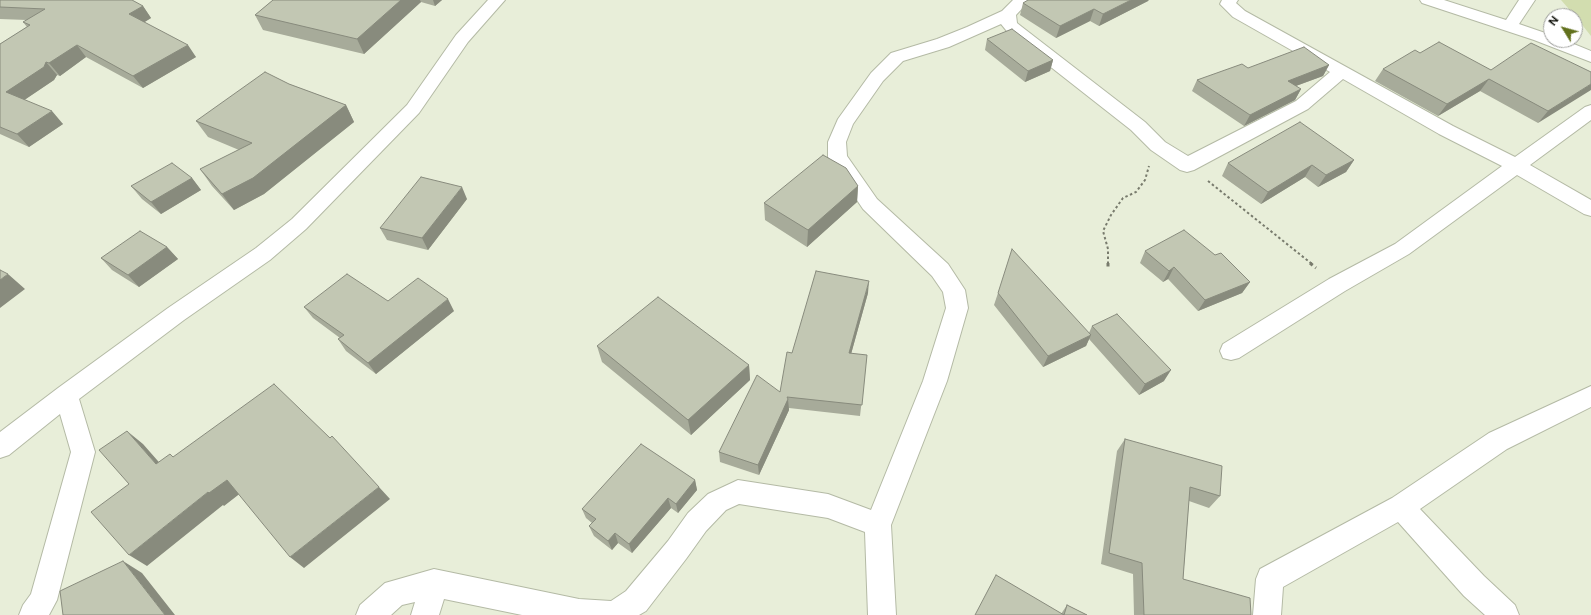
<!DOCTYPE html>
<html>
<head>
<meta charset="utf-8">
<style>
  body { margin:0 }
  #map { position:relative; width:1591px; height:615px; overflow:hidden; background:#e8eed9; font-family:Figtree,sans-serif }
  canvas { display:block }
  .north { position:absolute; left:1543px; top:8px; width:40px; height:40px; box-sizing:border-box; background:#fff; border:1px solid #9fa09d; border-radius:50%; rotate:307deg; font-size:11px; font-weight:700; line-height:16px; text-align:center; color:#10110a }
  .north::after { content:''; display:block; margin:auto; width:14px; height:18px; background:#62711d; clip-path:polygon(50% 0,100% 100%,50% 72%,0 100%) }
</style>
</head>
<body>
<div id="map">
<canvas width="1591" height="615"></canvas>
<div class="north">N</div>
</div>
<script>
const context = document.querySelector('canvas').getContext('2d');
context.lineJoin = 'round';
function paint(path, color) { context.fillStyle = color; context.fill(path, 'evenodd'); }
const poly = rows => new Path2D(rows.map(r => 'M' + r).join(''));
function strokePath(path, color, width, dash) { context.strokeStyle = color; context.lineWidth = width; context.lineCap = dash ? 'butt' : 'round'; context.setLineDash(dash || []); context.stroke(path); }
const green = poly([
  [1561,0,1591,0,1591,36,1575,16]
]);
const pathFar1 = poly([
  [1208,181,1312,264],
  [1108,264,1108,249,1103,231,1111,215,1123,198,1136,192,1145,180,1149,166]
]);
const path = poly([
  [1108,263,1108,270],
  [1310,263,1316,268]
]);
const street = poly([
  [488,0,505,0,468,42,419,113,306,229,270,260,184,320,79,399,95,452,57,600,49,615,19,615,23,605,31,594,71,452,60,414,9,455,0,458,0,432,58,388,168,308,256,248,292,219,407,105,456,35,488,0],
  [1013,0,1030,0,1016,15,1017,23,1022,27,1145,122,1165,142,1188,156,1296,101,1330,72,1233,17,1220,4,1222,0,1238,0,1236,3,1245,11,1453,126,1515,157,1585,107,1591,105,1591,120,1530,165,1591,200,1591,216,1584,214,1517,175,1409,254,1345,291,1239,358,1231,360,1223,358,1220,351,1223,344,1329,279,1395,244,1502,166,1439,134,1343,79,1308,109,1194,170,1187,172,1180,170,1151,150,1131,130,1010,35,1001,24,949,47,903,61,883,81,853,124,846,142,847,156,877,199,948,264,965,290,968,308,947,381,891,525,896,615,868,615,865,532,828,518,739,504,726,510,706,531,686,559,646,611,639,615,522,615,444,599,439,615,411,615,415,602,402,605,391,615,356,615,360,605,385,583,434,569,579,599,611,601,626,591,668,541,688,513,708,494,738,480,828,494,871,510,923,381,946,308,943,292,932,276,863,209,828,157,828,142,838,119,871,73,891,53,937,39,967,27,1002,11,1013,0],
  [1420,0,1444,0,1506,20,1519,0,1535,0,1519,24,1551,35,1551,40,1564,40,1591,51,1591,62,1534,40,1422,3,1420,0],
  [1591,386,1591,407,1507,449,1420,509,1484,576,1515,605,1519,615,1485,615,1464,596,1398,522,1283,587,1281,615,1253,615,1256,579,1260,569,1392,498,1489,433,1591,386]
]);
const wall = poly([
  [0,0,143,6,151,18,144,22,196,57,143,88,86,57,60,76,57,75,54,80,24,100,63,124,29,147,0,134,0,44,27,27,23,22,27,20,0,19],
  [273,0,442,0,435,6,421,2,364,54,263,30,255,15],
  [1148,1,1099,26,1090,21,1056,38,1020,15,1023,3],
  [987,39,1053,60,1050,71,1025,82,985,50],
  [1420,53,1491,70,1591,72,1538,123,1480,91,1438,116,1375,81,1383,69],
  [1329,65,1323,76,1296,86,1301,89,1295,100,1244,126,1192,91,1197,80,1248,68],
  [289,84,346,105,354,122,264,194,234,210,212,186,200,169,239,150,208,137,196,121],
  [1354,160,1346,172,1318,187,1305,177,1261,204,1222,176,1228,163],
  [192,178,201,190,161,214,142,199,131,186],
  [858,186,857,202,807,247,765,220,764,203],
  [467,199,428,250,387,240,380,228],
  [167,247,178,259,139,287,112,270,101,258],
  [1145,251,1215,255,1250,282,1242,293,1198,311,1168,279,1163,282,1140,263],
  [868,293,851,354,867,355,860,416,789,408,789,410,759,475,720,462,719,452,780,392,792,353],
  [998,293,1089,333,1092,326,1164,381,1139,395,1089,339,1086,346,1043,367,994,305],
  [304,307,454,311,376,374,346,351,338,339,340,338,313,318],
  [597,346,749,365,750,380,691,435,602,362],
  [1125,439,1220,496,1209,508,1189,501,1183,579,1251,615,1134,615,1133,574,1101,564,1117,451],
  [695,480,697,490,678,513,671,508,632,553,618,543,612,550,594,536,589,526,592,523,586,518,582,509],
  [1067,605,1087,615,975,615,1061,614]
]);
const shadedWall = poly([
  [401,0,420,0,421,2,364,54,357,39],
  [433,0,442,0,435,6],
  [1131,0,1149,0,1148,1,1099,26,1103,14],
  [143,6,151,18,137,27,129,14],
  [1094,9,1090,21,1056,38,1060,26],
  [77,45,86,57,60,76,49,63],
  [188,45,196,57,143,88,133,76],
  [1053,60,1050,71,1025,82,1028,71],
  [46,62,57,75,54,80,17,105,6,92],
  [1329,65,1323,76,1282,91,1288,81],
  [1489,79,1480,91,1438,116,1447,104],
  [1591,84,1591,90,1538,123,1548,111],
  [1301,89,1295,100,1244,126,1250,115],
  [346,105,354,122,264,194,234,210,222,194],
  [52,111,63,124,29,147,17,134],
  [1354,160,1346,172,1318,187,1326,175],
  [1312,165,1305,177,1261,204,1268,192],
  [192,178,201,190,161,214,151,202],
  [858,186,857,202,807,247,808,230],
  [462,187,467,199,428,250,422,238],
  [167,247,178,259,139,287,128,275],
  [1174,267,1168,279,1163,282,1169,271],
  [8,274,25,289,0,308,0,280],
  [869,281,868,293,848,365,849,353],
  [1250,282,1242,293,1198,311,1205,300],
  [448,299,454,311,376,374,368,363],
  [1091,335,1086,346,1043,367,1048,356],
  [749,365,750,380,691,435,688,420],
  [1171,370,1164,381,1139,395,1145,384],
  [788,399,789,410,759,475,758,465],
  [127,431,143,444,172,477,156,464],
  [227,480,242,492,224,506,223,505,147,566,129,555,208,492],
  [695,480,697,490,678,513,676,504],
  [379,487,390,499,304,568,290,557],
  [668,498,671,508,632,553,629,544],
  [615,533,618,543,612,550,608,541],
  [123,561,142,573,175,615,165,615]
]);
const building = poly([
  [0,0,132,0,143,6,129,14,188,45,133,76,77,45,49,63,46,62,44,67,6,92,52,111,17,134,0,127,0,44,30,25,23,22,45,9,0,7,0,0],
  [273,0,401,0,357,39,255,15,273,0],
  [1028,0,1131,0,1103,14,1094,9,1060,26,1023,3,1028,0],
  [1012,29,1053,60,1028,71,987,39,1012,29],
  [1439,42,1491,70,1531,43,1591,72,1591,84,1548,111,1489,79,1447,104,1383,69,1415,50,1420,53,1439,42],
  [1304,47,1329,65,1288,81,1301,89,1250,115,1197,80,1242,64,1248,68,1304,47],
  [265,72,289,84,346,105,253,178,222,194,200,169,252,143,196,121,265,72],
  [1300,122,1354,160,1326,175,1312,165,1268,192,1228,163,1300,122],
  [823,155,846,168,858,186,808,230,764,203,823,155],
  [172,163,192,178,151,202,131,186,172,163],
  [421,177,462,187,422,238,380,228,421,177],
  [1184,230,1215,255,1221,253,1250,282,1205,300,1174,267,1169,271,1145,251,1184,230],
  [140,231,167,247,128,275,101,258,140,231],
  [1012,249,1091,335,1048,356,998,293,1012,249],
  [0,270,8,274,0,280,0,270],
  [816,271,869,281,849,353,867,355,862,405,787,397,788,399,758,465,719,452,757,375,780,392,787,352,792,353,816,271],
  [347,274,388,301,418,278,448,299,368,363,338,339,344,335,304,307,347,274],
  [658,297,749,365,688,420,597,346,658,297],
  [1117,314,1171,370,1145,384,1092,326,1117,314],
  [274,384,330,438,332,436,379,487,290,557,227,480,209,493,208,492,129,555,91,512,129,484,99,450,127,431,156,464,170,454,173,457,274,384],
  [1125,439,1222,466,1220,496,1190,487,1183,579,1250,598,1251,615,1144,615,1142,563,1109,553,1125,439],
  [641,444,695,480,676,504,668,498,629,544,615,533,608,541,589,526,596,519,582,509,641,444],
  [123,561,165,615,63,615,60,591,123,561],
  [996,575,1064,615,975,615,996,575],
  [1067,605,1087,615,1064,615,1067,605]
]);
paint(green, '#d2ddaf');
strokePath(street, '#b4baa5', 2);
strokePath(pathFar1, '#787b6d', 2, [2.5, 2.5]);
strokePath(path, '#787b6d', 3, [3.5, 3.5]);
paint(street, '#fff');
paint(wall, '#a7ab9a');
paint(shadedWall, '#888b7d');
paint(building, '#c2c7b3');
strokePath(building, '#888b7d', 1);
</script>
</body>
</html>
